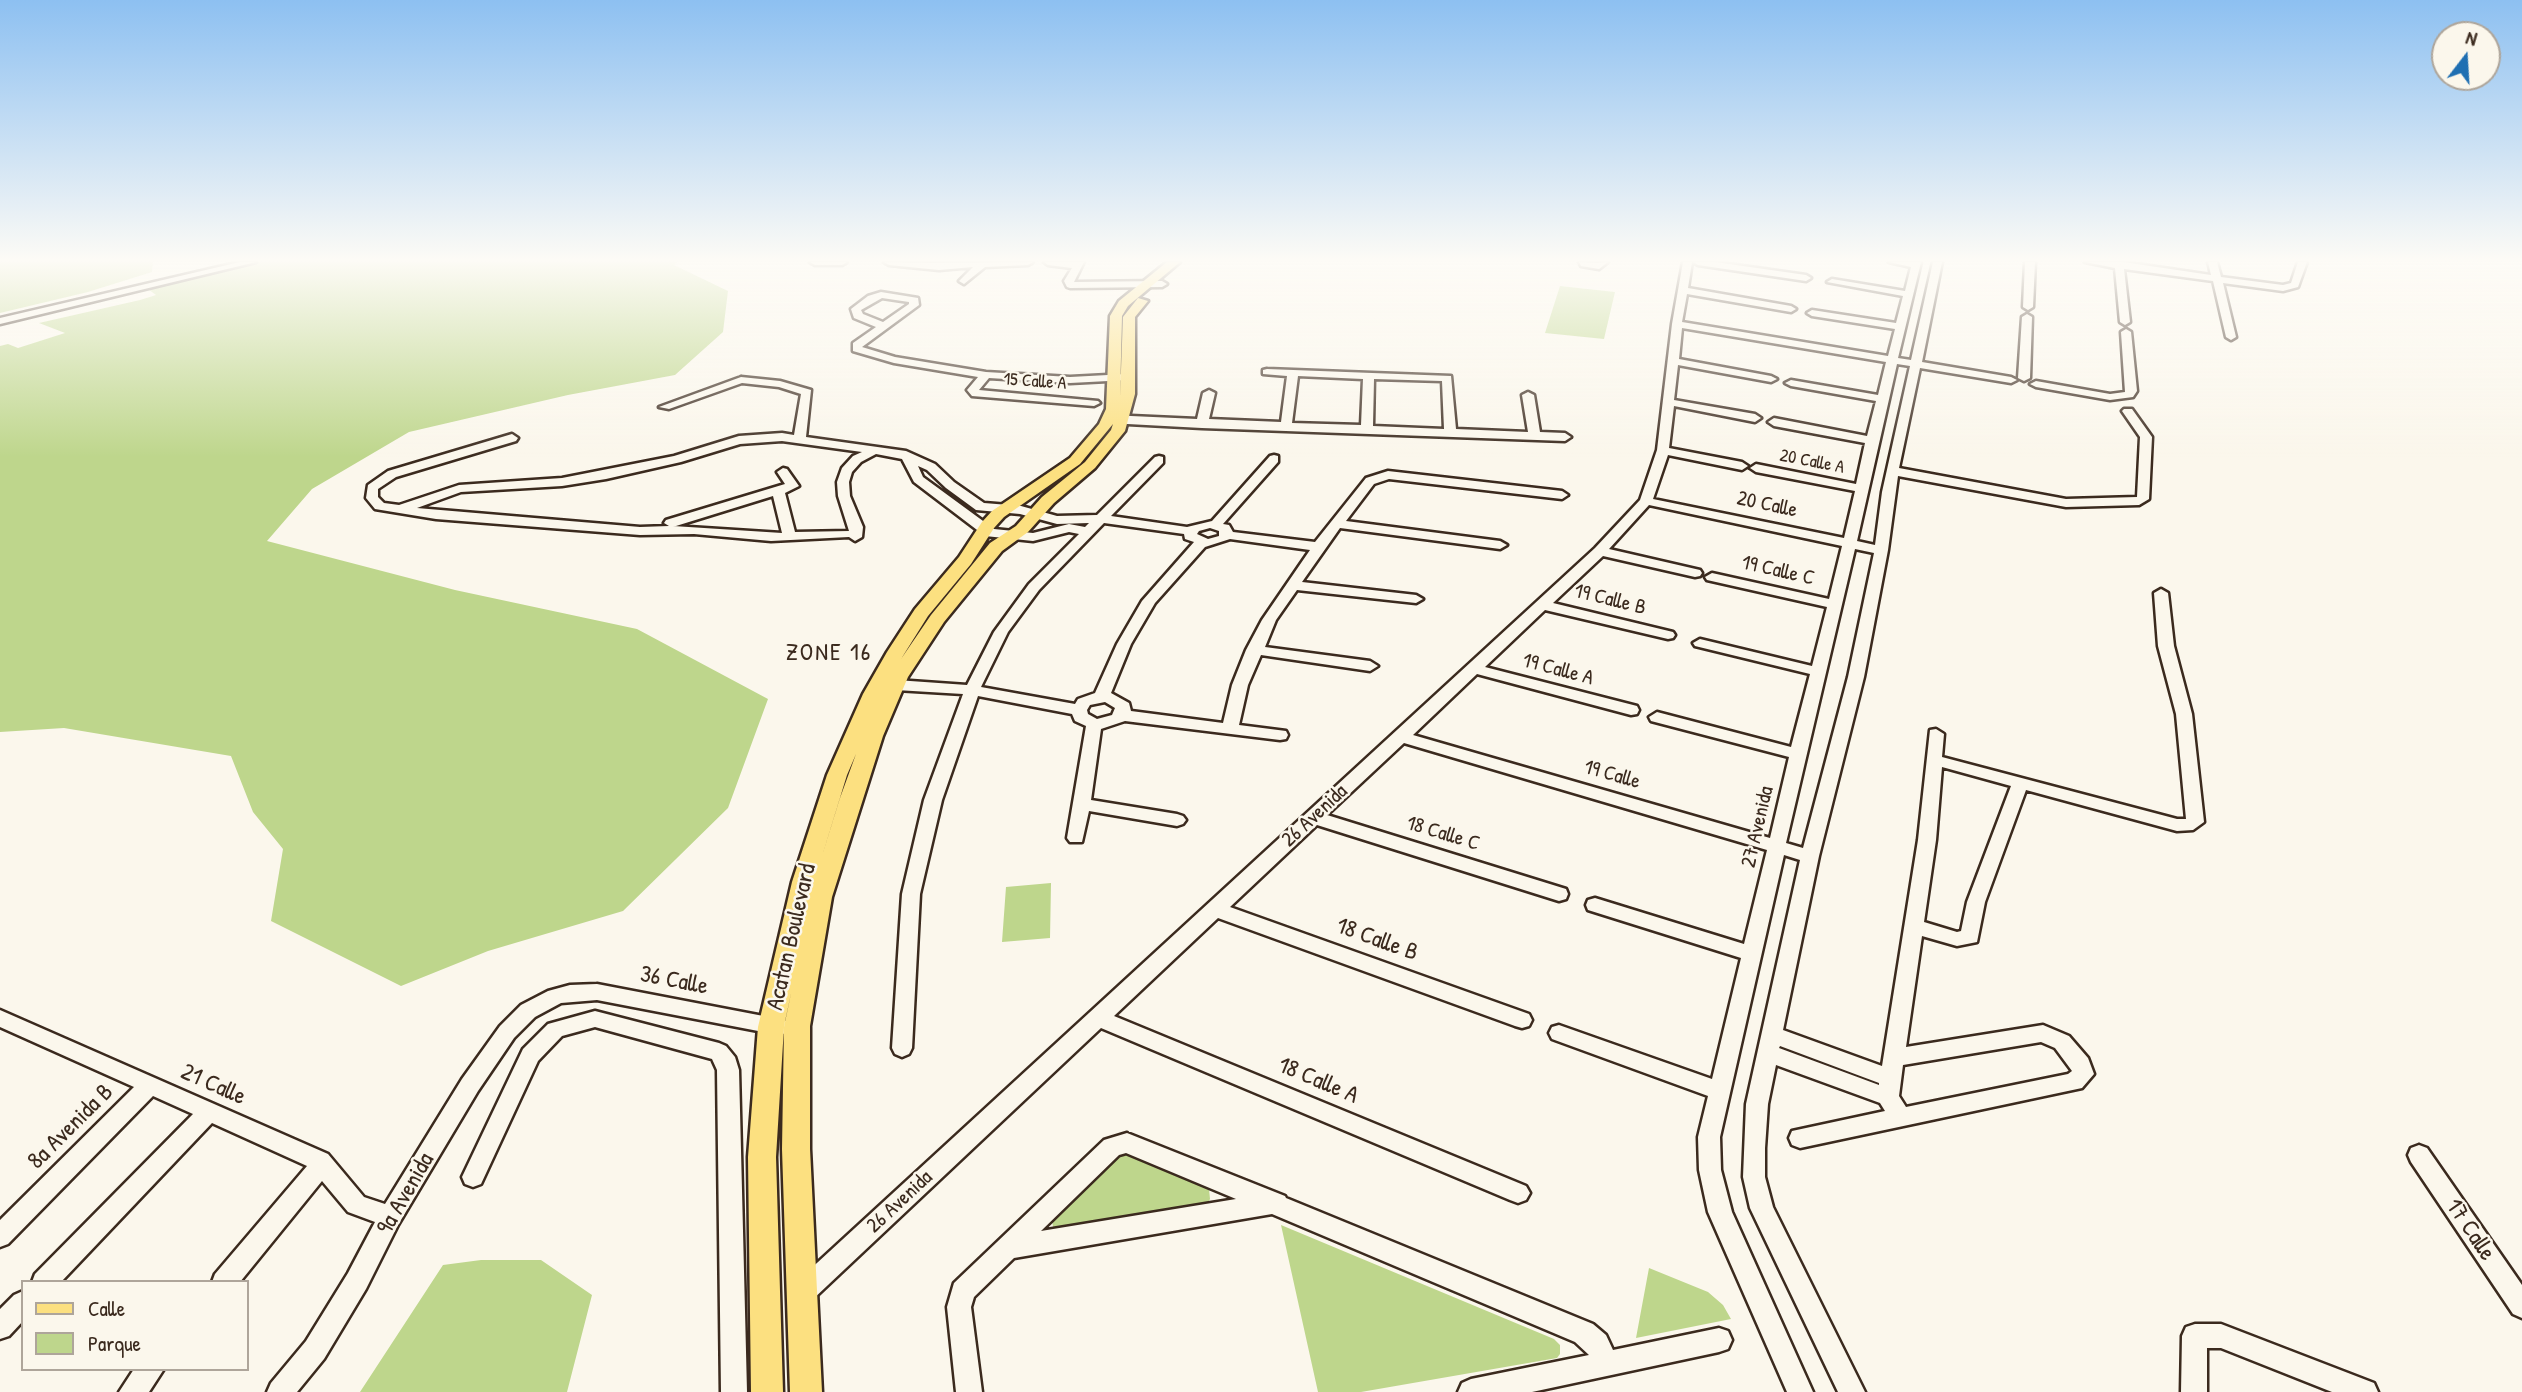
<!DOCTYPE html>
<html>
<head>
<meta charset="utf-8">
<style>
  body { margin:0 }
  #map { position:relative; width:2522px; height:1392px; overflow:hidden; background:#fbf7ec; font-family:"Patrick Hand",sans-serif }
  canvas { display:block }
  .legend { position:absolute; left:21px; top:1280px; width:228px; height:91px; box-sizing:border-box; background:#fbf7ec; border:2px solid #aea59a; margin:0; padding:9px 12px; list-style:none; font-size:21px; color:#3b2a1e }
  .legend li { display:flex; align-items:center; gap:14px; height:35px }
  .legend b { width:35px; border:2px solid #aea59a }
  .north { position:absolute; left:2431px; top:21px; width:70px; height:70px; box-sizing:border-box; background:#fbf7ec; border:2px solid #aea59a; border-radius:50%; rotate:17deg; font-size:19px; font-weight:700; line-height:28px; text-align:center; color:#3b2a1e }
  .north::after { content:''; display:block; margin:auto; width:24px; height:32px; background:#1f6fb2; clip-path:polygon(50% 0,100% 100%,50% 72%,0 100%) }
</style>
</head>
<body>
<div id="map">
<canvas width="2522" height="1392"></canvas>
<ul class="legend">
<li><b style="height:9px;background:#fce080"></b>Calle</li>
<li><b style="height:19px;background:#bed68c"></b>Parque</li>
</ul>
<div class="north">N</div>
</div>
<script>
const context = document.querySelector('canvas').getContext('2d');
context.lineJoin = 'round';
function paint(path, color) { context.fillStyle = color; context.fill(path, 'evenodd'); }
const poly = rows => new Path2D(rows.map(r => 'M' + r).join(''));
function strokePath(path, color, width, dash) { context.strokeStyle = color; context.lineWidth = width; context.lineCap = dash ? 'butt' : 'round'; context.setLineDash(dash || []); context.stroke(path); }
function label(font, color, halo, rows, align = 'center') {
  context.font = font + ' "Patrick Hand",sans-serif'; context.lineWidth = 5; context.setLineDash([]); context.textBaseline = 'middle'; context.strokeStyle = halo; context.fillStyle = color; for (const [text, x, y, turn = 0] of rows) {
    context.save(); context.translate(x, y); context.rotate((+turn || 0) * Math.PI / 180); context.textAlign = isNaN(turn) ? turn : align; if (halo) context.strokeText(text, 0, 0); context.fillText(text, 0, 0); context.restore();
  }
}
const green = poly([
  [0,262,153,262,152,272,88,292,0,313],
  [256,262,677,262,674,265,728,291,723,332,675,375,568,395,409,432,312,489,267,541,455,590,637,629,768,699,728,808,623,911,488,951,401,986,271,921,283,849,253,812,231,756,64,728,0,732,0,346,8,344,18,348,65,333,39,323,140,300,156,295,148,289],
  [1560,286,1615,292,1604,339,1545,333],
  [1051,883,1050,938,1002,942,1006,887],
  [1127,1152,1209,1189,1210,1199,1208,1203,1059,1229,1053,1227,1052,1220,1117,1154],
  [1281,1225,1554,1339,1560,1345,1560,1354,1557,1358,1361,1392,1318,1392],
  [481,1260,541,1260,592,1295,567,1392,360,1392,443,1265],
  [1649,1268,1708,1292,1723,1305,1731,1319,1636,1338]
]);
const minor = poly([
  [240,262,256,262,0,324,0,318,240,262],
  [810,262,847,262,842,265,815,265,810,262],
  [884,262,930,263,1033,262,1028,265,985,267,964,284,959,281,973,267,939,270,889,265,884,262],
  [1044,262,1084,262,1074,282,1162,281,1167,284,1162,287,1070,288,1067,287,1064,281,1072,268,1048,265,1044,262],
  [1579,262,1597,263,1608,262,1599,269,1581,266,1579,262],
  [1683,262,1692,262,1688,288,1791,306,1796,309,1791,312,1687,294,1682,322,1888,356,1895,329,1812,316,1807,313,1812,310,1896,323,1903,296,1827,282,1832,279,1905,291,1911,267,1889,262,1921,262,1898,358,1911,360,1933,262,1942,262,1922,362,2011,377,2017,380,2011,383,1920,368,1899,468,2066,499,2137,497,2140,437,2122,411,2124,409,2132,409,2152,437,2149,499,2139,505,2066,507,1898,476,1888,550,1864,677,1819,856,1783,1030,1882,1066,1918,840,1930,730,1936,729,1944,734,1942,757,2177,819,2186,819,2176,714,2158,646,2154,593,2161,589,2168,593,2174,646,2192,714,2204,822,2193,830,2177,831,2026,790,1985,902,1977,942,1957,946,1922,936,1906,1047,2043,1025,2069,1036,2088,1058,2094,1074,2082,1088,1800,1148,1792,1145,1789,1138,1792,1131,1885,1111,1880,1103,1776,1065,1768,1104,1765,1148,1765,1177,1773,1207,1865,1392,1838,1392,1750,1208,1743,1177,1746,1104,1800,860,1784,855,1720,1137,1721,1170,1732,1212,1813,1392,1787,1392,1708,1212,1699,1170,1698,1137,1708,1096,1552,1039,1549,1033,1552,1027,1559,1025,1712,1079,1741,958,1588,910,1586,905,1588,900,1595,898,1744,944,1767,850,1404,743,1327,815,1566,889,1568,894,1566,899,1559,901,1317,825,1230,907,1529,1014,1532,1020,1529,1026,1522,1028,1515,1026,1218,918,1114,1016,1526,1186,1530,1193,1526,1200,1518,1203,1510,1200,1101,1028,811,1301,802,1305,793,1301,790,1293,793,1285,1595,548,1640,500,1657,450,1672,324,1683,262],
  [1682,328,1886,362,1878,395,1791,380,1785,383,1791,386,1876,401,1867,436,1774,418,1768,422,1774,426,1865,443,1856,484,1756,464,1750,468,1756,472,1855,491,1844,538,1653,499,1668,455,1742,470,1748,466,1742,462,1669,448,1674,406,1755,422,1761,418,1755,414,1674,400,1678,365,1771,382,1777,379,1771,376,1679,359,1682,328],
  [1897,364,1910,366,1882,492,1875,545,1857,541,1897,364],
  [1649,505,1842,546,1829,599,1712,573,1705,577,1707,580,1827,607,1812,666,1700,639,1693,643,1695,646,1810,674,1791,747,1657,712,1649,717,1651,721,1789,757,1770,838,1413,735,1477,674,1631,715,1637,714,1639,710,1637,706,1485,667,1545,610,1668,639,1673,638,1675,635,1673,632,1553,603,1603,556,1695,577,1700,576,1702,573,1700,570,1609,549,1649,505],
  [1855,549,1874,553,1848,677,1803,848,1786,843,1855,549],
  [1942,767,2011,786,1967,902,1961,931,1957,932,1924,922,1936,840,1942,767],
  [2041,1042,2055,1048,2072,1071,2068,1074,1906,1107,1899,1096,1903,1065,2041,1042],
  [1780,1046,1879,1083,1879,1085,1779,1048,1780,1046],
  [1693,262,1715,262,1806,275,1811,278,1806,281,1698,265,1693,262],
  [2025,262,2035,262,2033,307,2028,310,2023,307,2025,262],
  [2085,262,2123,262,2211,275,2208,262,2217,262,2221,277,2283,285,2291,283,2298,262,2307,262,2298,287,2283,291,2223,283,2236,337,2231,340,2226,337,2213,281,2124,269,2130,322,2125,325,2120,322,2115,268,2085,262],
  [881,292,918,298,919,305,862,347,895,357,986,372,1070,377,1127,374,1133,377,1127,380,1070,383,989,378,979,390,1098,401,1100,403,1094,406,972,396,967,390,978,377,894,363,853,351,853,343,876,327,854,318,851,309,868,296,881,292],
  [882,298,909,302,909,304,883,322,863,314,861,310,882,298],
  [2027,314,2032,317,2030,378,2024,381,2018,378,2022,317,2027,314],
  [2126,329,2131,332,2137,391,2133,397,2110,400,2036,387,2030,384,2036,381,2110,394,2125,392,2121,332,2126,329],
  [1267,369,1451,376,1456,429,1528,432,1522,395,1528,392,1534,395,1540,432,1565,433,1571,437,1565,441,1202,428,1109,423,1103,419,1109,415,1197,419,1203,393,1209,390,1215,393,1209,419,1281,422,1287,376,1263,374,1263,370,1267,369],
  [1298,376,1363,379,1361,425,1292,423,1298,376],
  [1374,379,1442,381,1444,429,1373,426,1374,379],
  [741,377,780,381,811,390,806,437,906,451,935,464,954,482,984,503,1021,506,1057,516,1097,515,1155,457,1159,456,1163,457,1163,463,1111,516,1187,527,1212,521,1270,456,1274,455,1278,456,1278,462,1223,524,1229,525,1233,532,1315,542,1366,478,1388,471,1562,491,1568,495,1562,499,1389,479,1374,484,1346,521,1500,541,1507,545,1500,549,1340,528,1302,582,1416,595,1423,599,1416,603,1297,590,1276,620,1265,647,1370,661,1378,666,1370,671,1261,655,1248,685,1239,725,1286,731,1288,735,1286,739,1280,740,1125,721,1101,729,1091,800,1177,814,1183,816,1186,820,1183,824,1177,826,1089,811,1082,842,1070,842,1067,838,1086,726,1075,721,1072,714,978,696,942,800,920,894,912,1048,909,1054,902,1057,895,1054,892,1048,902,894,924,800,963,694,896,690,888,685,896,680,967,685,994,632,1029,584,1079,534,1069,532,1033,541,985,536,914,482,902,459,876,454,861,462,852,472,849,482,850,496,863,527,862,537,855,541,849,537,771,541,694,534,640,535,436,519,375,509,366,498,368,485,388,471,512,434,518,438,516,441,396,477,378,489,378,497,384,503,399,505,459,485,562,478,674,456,739,436,782,433,794,435,801,394,779,387,742,383,669,409,659,407,741,377],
  [782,441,862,452,853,456,842,468,837,482,838,496,849,531,795,532,785,493,799,486,787,469,783,468,777,472,785,484,666,520,664,523,669,526,640,527,417,508,461,492,562,486,606,479,681,462,740,444,782,441],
  [918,466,927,470,946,488,976,510,1020,514,1057,524,1089,523,1085,527,1069,524,1033,533,994,529,923,477,918,466],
  [773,496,782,533,673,526,676,526,773,496],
  [1104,523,1184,534,1185,539,1194,542,1142,601,1117,644,1095,693,1078,699,1075,704,981,687,1008,632,1039,590,1104,523],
  [1210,528,1219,531,1219,536,1208,539,1197,534,1199,531,1210,528],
  [1230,539,1310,550,1262,620,1246,650,1232,685,1223,723,1131,711,1129,703,1111,693,1131,644,1155,603,1205,547,1230,539],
  [1105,702,1115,708,1112,715,1097,719,1088,714,1087,710,1090,705,1105,702],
  [597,984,779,1019,786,1021,789,1027,786,1033,779,1035,597,1000,561,1003,535,1017,514,1038,478,1091,398,1225,366,1289,324,1359,297,1392,267,1392,271,1383,306,1341,348,1273,375,1222,348,1212,322,1181,240,1282,212,1282,215,1274,307,1166,212,1123,61,1282,32,1282,35,1274,193,1114,153,1096,8,1244,0,1247,0,1220,134,1087,0,1027,0,1010,328,1154,364,1197,385,1204,462,1079,500,1026,521,1005,548,991,570,985,597,984],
  [595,1011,719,1043,726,1046,735,1057,739,1070,747,1392,721,1392,717,1070,712,1059,595,1027,562,1036,538,1061,481,1184,473,1187,465,1184,462,1177,523,1049,548,1024,595,1011],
  [1127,1133,1285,1196,1286,1198,1593,1324,1606,1335,1613,1350,1719,1328,1728,1331,1732,1340,1728,1349,1719,1352,1532,1392,1458,1392,1462,1383,1471,1379,1589,1355,1575,1342,1272,1214,1014,1258,974,1297,971,1307,982,1392,956,1392,947,1307,954,1283,1104,1140,1127,1133],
  [1126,1153,1236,1199,1041,1231,1119,1155,1126,1153],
  [2419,1145,2427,1148,2522,1285,2522,1318,2513,1314,2411,1162,2408,1155,2411,1148,2419,1145],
  [23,1291,23,1321,9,1336,0,1339,0,1309,14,1295,23,1291],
  [2195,1324,2221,1324,2374,1383,2378,1392,2332,1392,2221,1348,2207,1348,2207,1392,2181,1392,2182,1336,2186,1327,2195,1324],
  [134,1369,164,1369,149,1392,119,1392,134,1369]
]);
const major = poly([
  [1167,262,1180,262,1128,306,1122,316,1120,397,1123,317,1138,298,1148,301,1135,317,1135,394,1125,431,1095,468,1054,503,1028,532,1002,551,944,622,908,677,883,736,832,897,810,1026,810,1149,822,1392,790,1392,782,1149,784,1026,792,989,784,1027,776,1157,783,1392,751,1392,748,1157,758,1027,792,882,827,775,863,694,887,652,915,609,959,557,982,522,992,511,1070,458,1099,424,1106,409,1110,316,1119,301,1167,262],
  [1113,424,1111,430,1085,462,1042,497,1016,526,990,543,931,615,901,659,928,616,971,564,994,528,1004,517,1080,464,1113,424],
  [856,754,840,798,818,869,847,775,856,754]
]);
const farStreetnames = [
  ["15 Calle A",1035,382,4],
  ["20 Calle A",1812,462,11]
];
const streetNames = [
  ["20 Calle",1767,505,12],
  ["19 Calle C",1778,571,13],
  ["19 Calle B",1610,600,14],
  ["19 Calle A",1558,670,15],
  ["19 Calle",1612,775,16],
  ["26 Avenida",1315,816,-43],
  ["27 Avenida",1758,827,-77],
  ["18 Calle C",1443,834,17],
  ["26 Avenida",900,1202,-43]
];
const quarterNames = [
  ["ZONE 16",829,654]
];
const nearStreetnames = [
  ["Acatan Boulevard",792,937,-77],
  ["18 Calle B",1377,940,20],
  ["36 Calle",674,981,11],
  ["18 Calle A",1318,1081,23],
  ["21 Calle",213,1085,24],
  ["8a Avenida B",71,1127,-45],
  ["9a Avenida",406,1194,-60],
  ["17 Calle",2470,1230,56]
];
paint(green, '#bed68c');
strokePath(minor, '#3b2a1e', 5);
strokePath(major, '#3b2a1e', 5);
paint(minor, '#fbf7ec');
paint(major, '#fce080');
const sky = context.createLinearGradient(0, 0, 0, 457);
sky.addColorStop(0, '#8dc0f1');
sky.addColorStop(0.57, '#fdfbf6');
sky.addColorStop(1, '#fdfbf600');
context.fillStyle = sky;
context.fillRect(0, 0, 2522, 457);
label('18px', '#3b2a1e', '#fbf7ec', farStreetnames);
label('21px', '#3b2a1e', '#fbf7ec', streetNames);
context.letterSpacing = '2px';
label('24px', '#3b2a1e', '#fbf7ec', quarterNames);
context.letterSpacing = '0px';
label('24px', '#3b2a1e', '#fbf7ec', nearStreetnames);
</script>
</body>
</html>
